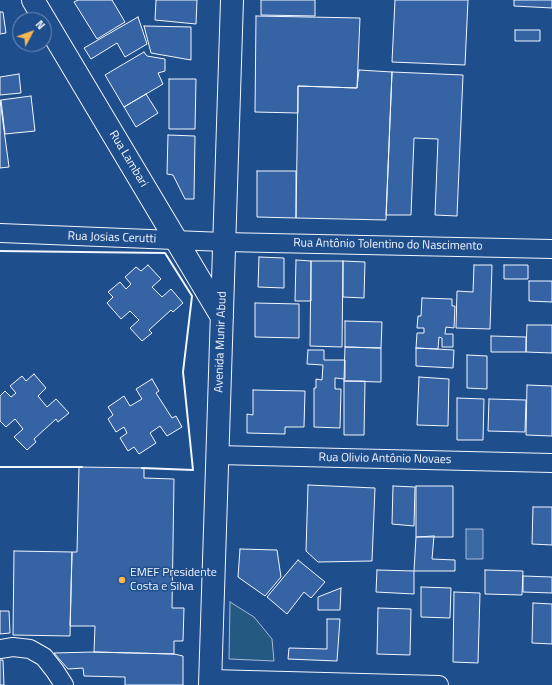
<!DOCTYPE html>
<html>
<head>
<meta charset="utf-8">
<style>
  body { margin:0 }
  #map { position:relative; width:552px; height:685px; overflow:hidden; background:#1f4e8c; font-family:"Titillium Web",sans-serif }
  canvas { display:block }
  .north { position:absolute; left:12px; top:12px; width:40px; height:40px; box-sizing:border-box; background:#1f4e8c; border:1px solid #7391ba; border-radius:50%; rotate:49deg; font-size:11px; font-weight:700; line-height:16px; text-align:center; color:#f2f6ff }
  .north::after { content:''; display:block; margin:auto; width:14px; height:18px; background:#ffb74d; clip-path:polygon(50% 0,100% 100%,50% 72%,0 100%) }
</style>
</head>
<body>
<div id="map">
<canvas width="552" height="685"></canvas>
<div class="north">N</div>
</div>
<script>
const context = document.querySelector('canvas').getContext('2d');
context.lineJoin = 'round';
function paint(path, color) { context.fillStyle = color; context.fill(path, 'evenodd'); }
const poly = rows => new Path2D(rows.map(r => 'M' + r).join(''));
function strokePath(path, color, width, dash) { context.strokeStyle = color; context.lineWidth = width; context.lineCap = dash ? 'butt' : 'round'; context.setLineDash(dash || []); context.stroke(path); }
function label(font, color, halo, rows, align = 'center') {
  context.font = font + ' "Titillium Web",sans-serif'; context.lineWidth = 3; context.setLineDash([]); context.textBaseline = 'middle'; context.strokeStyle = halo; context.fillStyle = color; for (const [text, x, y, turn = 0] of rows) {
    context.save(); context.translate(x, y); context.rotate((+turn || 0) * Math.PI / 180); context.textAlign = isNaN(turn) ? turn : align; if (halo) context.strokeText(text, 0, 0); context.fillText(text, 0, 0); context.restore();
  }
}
const green = poly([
  [230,602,254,617,272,639,274,661,229,659,230,602]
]);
const water = poly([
  [466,529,483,529,483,559,466,559,466,529]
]);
const building = poly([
  [78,0,112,0,125,22,97,39,74,2,78,0],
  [156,0,197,0,196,24,155,20,156,0],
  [261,0,315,0,315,16,261,15,261,0],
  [395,0,468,0,465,65,392,62,395,0],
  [514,0,552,0,552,8,514,6,514,0],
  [0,12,3,12,6,33,0,34,0,12],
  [256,16,360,18,357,88,298,86,298,113,255,112,256,16],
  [138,17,147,44,125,57,117,43,91,59,84,48,138,17],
  [144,26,191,27,191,60,151,53,144,26],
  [515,30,540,30,540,41,515,41,515,30],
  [144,52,147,56,165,59,165,71,158,73,163,84,124,107,105,75,144,52],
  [359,70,392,72,386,220,296,218,298,86,357,88,359,70],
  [392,72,463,75,457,216,435,215,438,139,414,138,411,215,386,215,392,72],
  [19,74,21,93,0,95,0,77,19,74],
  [169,79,196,79,195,129,169,129,169,79],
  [146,94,158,113,136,127,124,107,146,94],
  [31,96,35,131,5,134,1,100,31,96],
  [0,100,9,167,0,168,0,100],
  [168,135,195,136,194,199,185,199,173,175,167,174,168,135],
  [257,171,296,171,296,218,257,217,257,171],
  [259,257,284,258,284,288,258,287,259,257],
  [296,260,311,261,311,301,295,301,296,260],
  [311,261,343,261,342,347,310,346,311,261],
  [343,261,365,262,364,298,343,297,343,261],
  [148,265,161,279,152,287,162,297,171,289,183,303,173,312,171,310,149,330,152,333,142,341,130,328,139,320,130,311,121,319,107,303,113,297,108,292,120,282,126,289,131,284,125,277,136,267,141,271,148,265],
  [474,265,492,265,490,329,456,328,457,291,473,292,474,265],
  [504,265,528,265,528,279,504,279,504,265],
  [529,281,552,281,552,302,529,301,529,281],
  [422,298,452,299,452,306,455,306,454,328,446,327,445,334,453,334,453,347,442,347,442,338,439,337,438,349,416,348,417,333,424,333,424,328,417,328,418,316,421,316,422,298],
  [255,303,299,304,299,338,255,337,255,303],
  [345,321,382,322,381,348,345,347,345,321],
  [527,325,552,325,552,353,526,352,527,325],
  [491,336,526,337,526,352,491,352,491,336],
  [345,347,381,348,381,382,344,381,345,347],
  [416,348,454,350,453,368,416,366,416,348],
  [308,350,324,350,324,360,345,360,345,379,335,378,335,389,341,389,340,428,314,427,314,388,316,388,316,379,322,380,323,365,307,364,308,350],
  [467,355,487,356,487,389,467,388,467,355],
  [34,374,46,388,38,396,47,407,56,399,69,413,58,422,56,419,34,439,36,442,27,450,14,437,23,429,15,419,6,427,0,421,0,396,5,391,11,397,16,393,10,386,22,376,26,381,34,374],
  [419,377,449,379,448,426,417,425,419,377],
  [152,379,159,391,156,393,172,418,176,416,182,427,167,436,160,426,150,433,156,443,139,454,134,447,128,451,120,438,127,433,124,427,116,432,108,419,113,415,108,407,124,396,130,406,142,399,136,389,152,379],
  [344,381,365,381,364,435,344,435,344,381],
  [527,385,552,386,552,436,526,435,527,385],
  [253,390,305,391,304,427,285,427,285,434,247,433,247,414,253,415,253,390],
  [457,398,484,399,483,440,457,440,457,398],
  [489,399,526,400,525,432,488,431,489,399],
  [79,467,144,468,144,478,174,479,172,608,184,608,183,641,174,641,174,654,94,652,95,626,70,626,72,552,77,552,79,467],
  [308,485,375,488,372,561,318,562,306,551,308,485],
  [393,486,415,487,414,526,392,524,393,486],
  [416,486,453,486,453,537,416,537,416,486],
  [533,507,552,507,552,545,532,544,533,507],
  [434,536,432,559,455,560,455,571,414,571,416,537,434,536],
  [240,549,277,550,281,577,265,596,238,577,240,549],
  [14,551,72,552,70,636,13,635,14,551],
  [298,560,325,582,311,598,304,592,287,614,267,597,298,560],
  [377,570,414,571,414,594,376,592,377,570],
  [485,570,523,571,522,595,485,594,485,570],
  [523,576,552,577,552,593,523,592,523,576],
  [421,587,451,588,450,618,421,617,421,587],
  [341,588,340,610,318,610,318,597,341,588],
  [454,592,480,593,478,663,453,662,454,592],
  [533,603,552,604,552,644,532,643,533,603],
  [378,608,411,609,410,655,377,654,378,608],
  [0,611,9,611,10,633,0,634,0,611],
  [327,619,340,619,337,661,288,659,289,648,327,649,327,619],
  [94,652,174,654,183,656,183,685,125,685,125,677,84,676,83,668,68,669,54,653,94,652],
  [0,660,3,660,4,685,0,685,0,660]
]);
const minor = poly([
  [0,233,224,242,552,249],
  [217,455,552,463],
  [0,649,13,647,30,649,44,657,55,671,64,685],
  [211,679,439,685]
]);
const tertiary = poly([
  [33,0,222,317],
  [210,685,232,0]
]);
const wall = poly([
  [0,251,165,253,192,296,183,372,193,470,142,468],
  [0,467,82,467]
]);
const markers = [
  [122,580,4,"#ffb74d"]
];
const streetNames = [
  ["Rua Lambari",128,159,59],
  ["Rua Josias Cerutti",112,238,2],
  ["Rua Antônio Tolentino do Nascimento",388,245,1],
  ["Avenida Munir Abud",221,342,-88],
  ["Rua Olivio Antônio Novaes",385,459,1]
];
const poiNames = [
  ["EMEF Presidente",130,573],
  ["Costa e Silva",130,587]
];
paint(green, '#245a82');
strokePath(green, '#a8bbd7', 1);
paint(water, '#3b69a3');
strokePath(water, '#a8bbd7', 1);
paint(building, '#3563a3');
strokePath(building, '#f2f6ff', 1);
strokePath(minor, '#f2f6ff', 20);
strokePath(tertiary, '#f2f6ff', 24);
strokePath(minor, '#1f4e8c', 18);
strokePath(tertiary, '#1f4e8c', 22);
strokePath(wall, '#f2f6ff', 2);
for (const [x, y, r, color] of markers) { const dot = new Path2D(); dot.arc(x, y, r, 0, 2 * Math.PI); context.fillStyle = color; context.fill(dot); strokePath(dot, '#1f4e8c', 1.5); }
label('12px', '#f2f6ff', '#1f4e8c', streetNames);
label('12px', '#f2f6ff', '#1f4e8c', poiNames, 'left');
</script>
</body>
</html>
